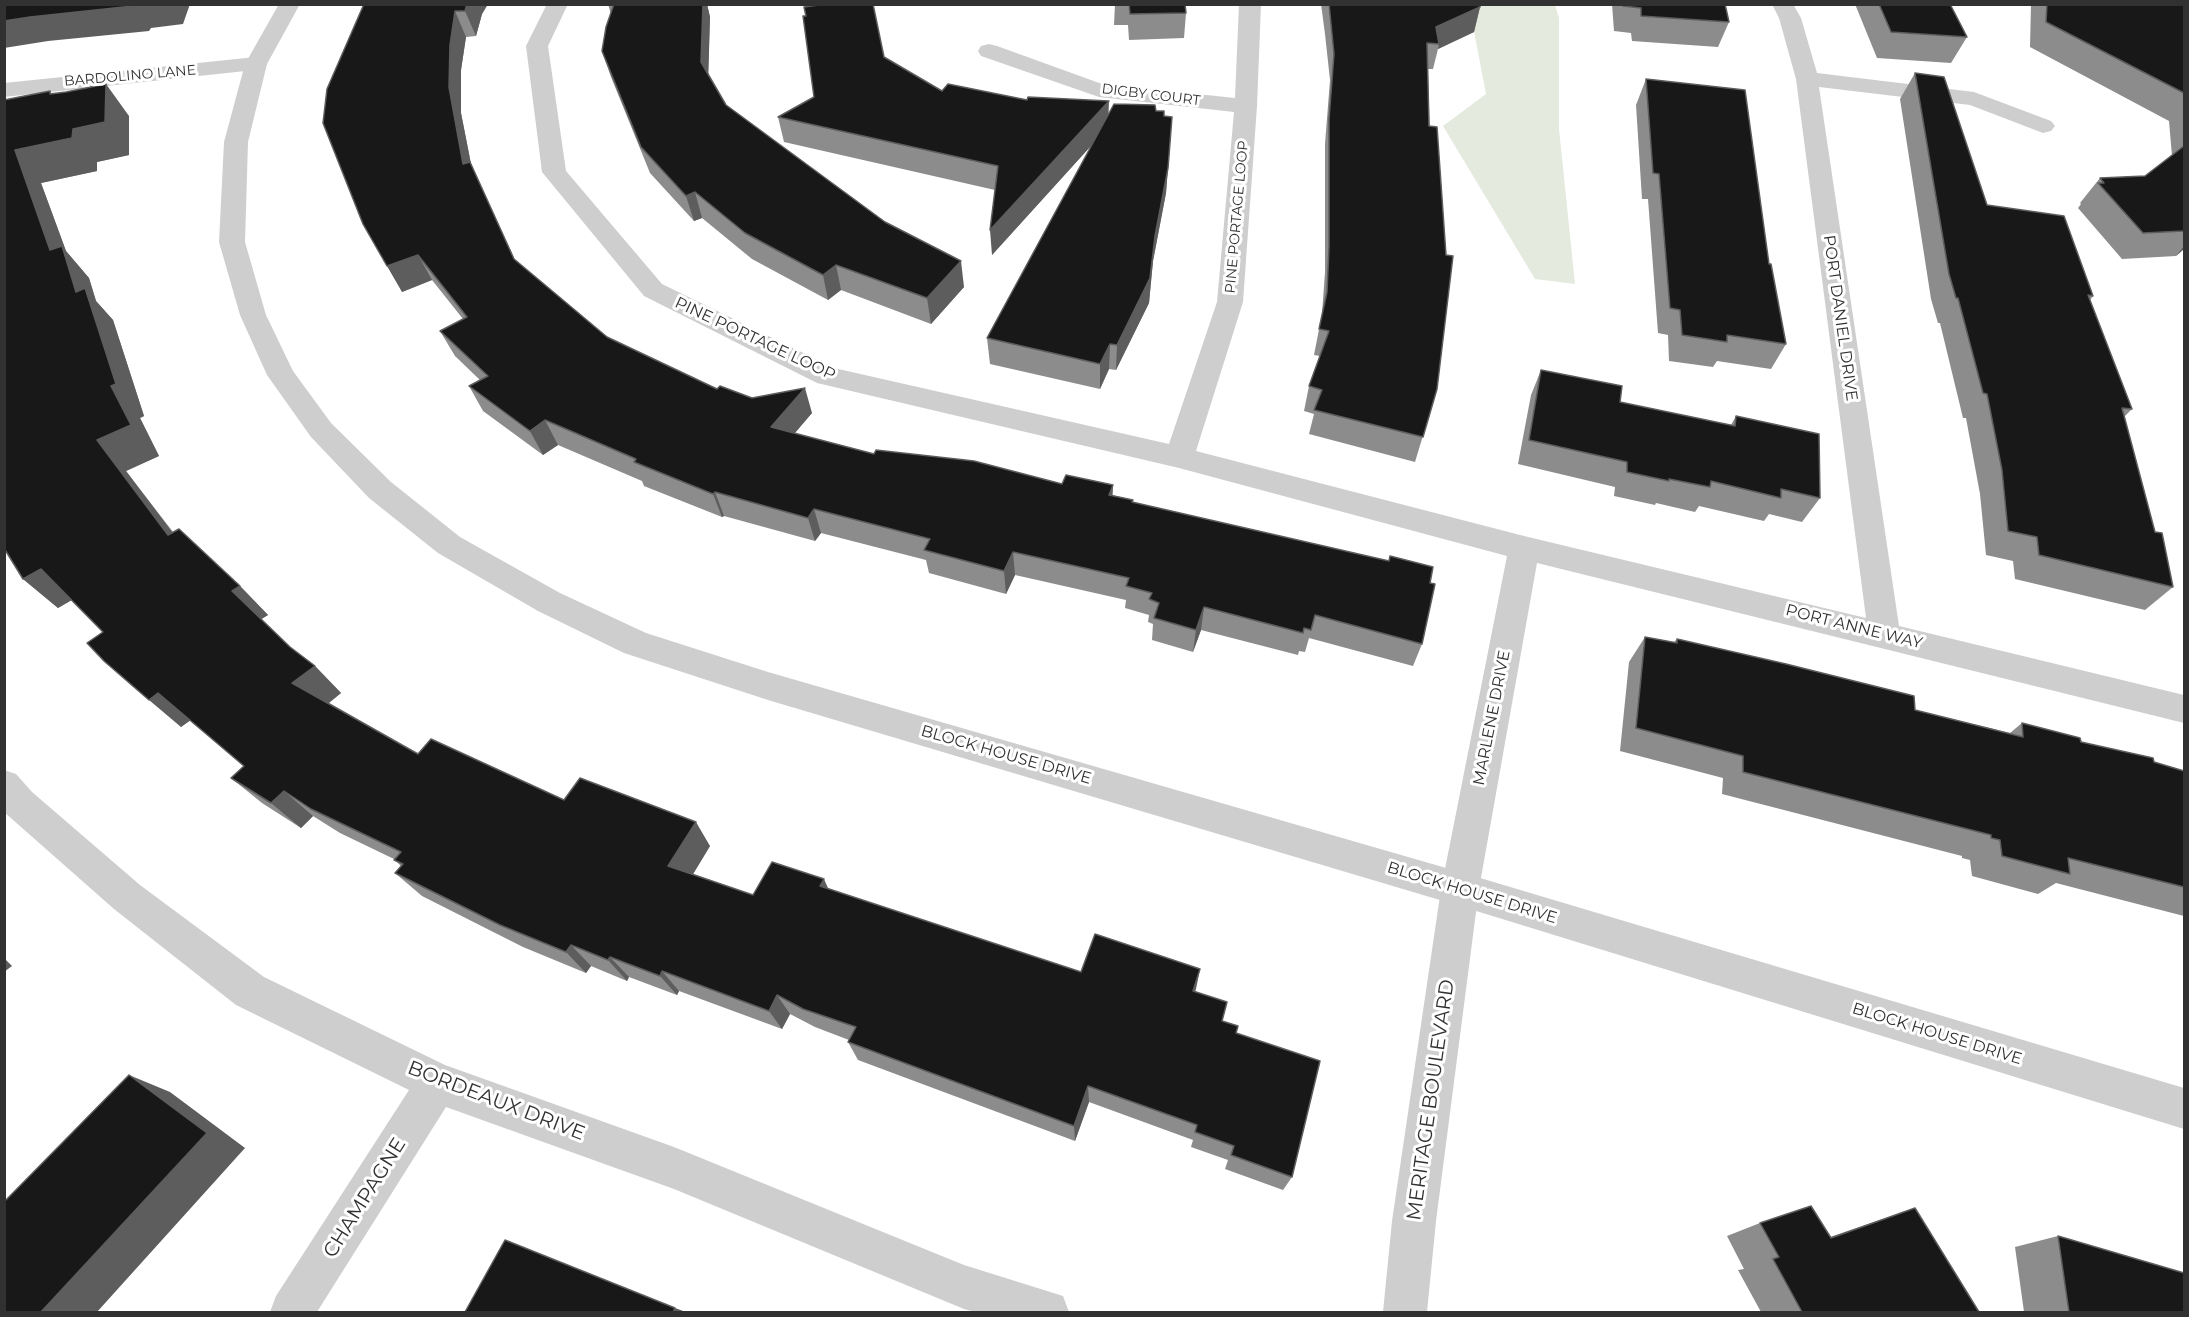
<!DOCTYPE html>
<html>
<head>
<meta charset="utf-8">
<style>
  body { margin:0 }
  #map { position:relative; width:2189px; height:1317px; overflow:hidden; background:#fff; font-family:Montserrat,sans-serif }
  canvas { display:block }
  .frame { position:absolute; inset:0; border:6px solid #313131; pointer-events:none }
</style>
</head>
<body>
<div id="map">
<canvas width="2189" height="1317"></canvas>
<div class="frame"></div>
</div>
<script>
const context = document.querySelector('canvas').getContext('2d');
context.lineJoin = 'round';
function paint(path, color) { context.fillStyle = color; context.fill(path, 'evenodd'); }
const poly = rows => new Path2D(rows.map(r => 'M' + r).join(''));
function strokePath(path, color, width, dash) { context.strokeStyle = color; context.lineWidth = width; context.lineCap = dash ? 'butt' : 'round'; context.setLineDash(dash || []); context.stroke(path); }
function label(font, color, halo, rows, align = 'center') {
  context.font = font + ' Montserrat,sans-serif'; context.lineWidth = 6; context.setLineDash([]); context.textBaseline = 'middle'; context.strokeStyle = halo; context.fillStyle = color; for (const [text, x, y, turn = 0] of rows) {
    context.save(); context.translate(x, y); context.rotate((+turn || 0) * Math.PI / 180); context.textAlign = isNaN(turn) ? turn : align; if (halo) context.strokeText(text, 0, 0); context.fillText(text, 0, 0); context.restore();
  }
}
const green = poly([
  [1469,5,1555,5,1559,18,1559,129,1575,284,1535,279,1443,126,1486,94]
]);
const minor = poly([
  [547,4,568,4,548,46,566,171,662,284,834,368,1169,444,1217,302,1234,112,1099,97,981,56,978,51,981,46,989,44,997,46,1102,84,1235,98,1239,4,1261,4,1257,106,1243,302,1196,451,1524,536,1866,618,1796,79,1779,18,1772,4,1793,4,1801,18,1817,73,1974,92,2051,121,2055,126,2051,131,2043,133,1970,105,1819,87,1899,626,2184,695,2184,723,1537,563,1479,889,1436,1221,1427,1312,1383,1312,1392,1221,1441,889,1507,556,1179,468,817,383,644,296,542,172,526,46,547,4],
  [256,57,264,59,267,64,264,69,4,97,4,83,256,57],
  [4,770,16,774,32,792,140,885,264,977,445,1065,674,1147,964,1265,1063,1296,1069,1312,975,1312,964,1309,674,1189,446,1107,317,1312,270,1312,276,1296,409,1090,236,1005,114,909,4,812,4,770]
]);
const tertiary = poly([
  [279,4,300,4,267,64,248,142,245,242,266,315,293,371,331,423,391,482,460,537,560,593,646,633,768,672,1460,872,2184,1088,2184,1129,1460,906,768,700,624,653,538,611,438,553,369,498,311,437,267,375,240,315,219,242,224,142,245,64,279,4]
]);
const wall = poly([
  [364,4,488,4,482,14,476,36,466,37,461,70,461,113,471,164,515,260,607,337,717,389,812,413,794,433,874,454,1062,484,1113,485,1112,495,1133,500,1133,502,1430,583,1422,644,1413,666,1309,638,1305,652,1299,651,1298,655,1201,630,1193,652,1152,640,1153,624,1148,622,1149,615,1125,608,1126,600,1015,575,1006,594,929,573,926,560,821,533,815,541,724,516,722,517,644,486,642,481,558,445,543,455,483,411,469,386,480,380,455,356,440,331,463,319,432,280,402,292],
  [608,4,707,4,710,17,708,74,726,105,964,287,931,324,841,290,828,300,752,259,702,218,694,221,650,173,611,77,602,51,611,14],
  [1115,4,1185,4,1186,13,1184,38,1129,40,1128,25,1114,25],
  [1321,4,1480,4,1480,7,1474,32,1438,49,1433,69,1428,69,1437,389,1415,462,1309,434,1314,414,1304,411,1309,386,1320,356,1314,355,1322,314,1325,272,1325,144,1330,80,1325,34],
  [1612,4,1725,4,1729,22,1718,47,1632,41,1631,33,1614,31],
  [1855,4,1950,4,1967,37,1951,63,1877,58],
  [2031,4,2184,4,2184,249,2176,256,2122,259,2078,208,2081,204,2080,203,2100,178,2145,176,2172,156,2169,121,2030,47],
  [884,57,942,91,1027,100,1109,114,1156,111,1164,116,1172,117,1166,193,1153,261,1149,303,1116,370,1109,369,1100,389,990,364,987,338,1091,146,992,255,995,190,784,142,778,117],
  [1915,73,1987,205,2093,296,2090,300,2132,409,2124,417,2155,532,2173,587,2145,610,2015,579,2013,561,1986,555,1980,494,1966,418,1963,418,1940,323,1938,323,1931,299,1900,99],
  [1646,79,1769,264,1786,344,1771,369,1717,361,1713,367,1669,361,1668,335,1658,333,1648,199,1642,199,1636,105],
  [50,91,52,94,129,116,129,155,97,162,97,171,41,183,66,251,89,278,96,301,113,320,144,416,140,418,159,456,126,471,173,532,240,586,268,615,261,619,290,647,315,666,341,693,329,703,418,754,710,846,693,874,753,895,828,889,1081,972,1195,992,1222,1021,1236,1033,1292,1177,1283,1190,1225,1169,1228,1160,1191,1147,1193,1140,1089,1102,1075,1141,858,1060,848,1042,849,1040,815,1027,790,1014,782,1029,679,991,677,995,629,977,627,981,591,966,586,973,523,947,422,896,395,873,401,866,394,859,340,833,313,816,301,828,262,803,231,778,244,766,190,720,181,727,103,632,72,600,58,608,23,579,4,548],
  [1541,370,1620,402,1731,425,1736,416,1820,498,1802,522,1769,514,1764,521,1699,506,1695,512,1656,503,1655,505,1614,496,1615,487,1518,464,1531,395],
  [1645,637,1674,642,1677,639,1915,710,2010,733,2022,723,2081,742,2184,771,2184,916,2056,883,2038,894,1972,876,1970,860,1962,858,1962,856,1722,794,1723,778,1620,751,1629,662],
  [1915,1208,1979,1312,1761,1312,1738,1270,1744,1269,1727,1236,1760,1223,1830,1237],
  [2058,1236,2184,1312,2024,1312,2015,1247]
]);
const shadedWall = poly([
  [134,4,190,4,183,24,151,28,149,31,48,41,4,48,4,21,30,17],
  [467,4,488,4,482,14,476,36,465,11],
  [703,4,707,4,710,17,708,87,701,62],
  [1480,7,1474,32,1438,49,1439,44,1436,27],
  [455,11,466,37,461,70,461,113,471,164,463,164,449,87,450,45],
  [106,84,129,116,129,155,97,162,97,171,41,183,66,251,89,278,96,301,113,320,144,416,140,418,159,456,126,471,197,565,168,535,97,440,111,386,76,292,50,250,15,150,73,129],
  [1109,101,1108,127,992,255,990,230],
  [1172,117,1166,193,1153,261,1149,303,1116,370,1117,345],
  [695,192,702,218,694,221,686,196],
  [2184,246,2184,249,2176,256],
  [418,255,432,280,402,292,387,266],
  [961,261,964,287,931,324,927,298],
  [836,265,841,290,828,300,823,275],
  [1110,344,1109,369,1100,389,1100,364],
  [805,388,812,413,779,452,771,427],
  [545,420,558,445,543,455,530,431],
  [1113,485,1112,509,1109,495],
  [715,492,724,516,722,517,713,494],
  [814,509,821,533,815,541,808,518],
  [1013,552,1015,575,1006,594,1004,571],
  [41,569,75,598,58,608,23,579],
  [240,586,268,615,260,620,232,591],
  [1204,607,1201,630,1193,652,1196,630],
  [315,666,341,693,320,710,292,683],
  [158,693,191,720,181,727,149,700],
  [284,791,313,816,301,828,271,803],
  [696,822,710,846,684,889,668,866],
  [824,879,834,902,820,886],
  [571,945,591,966,586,973,566,952],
  [610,957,629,977,627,981,608,960],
  [4,958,12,966,4,972],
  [1200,969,1196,989,1189,1010,1193,991],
  [662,971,679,991,677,995,660,976],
  [777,995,790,1014,782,1029,769,1011],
  [129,1075,170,1092,245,1148,97,1312,41,1312],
  [1088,1086,1089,1102,1075,1141,1074,1126],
  [675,1308,686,1312,673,1312]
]);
const building = poly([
  [4,4,134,4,133,6,30,17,4,21,4,4],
  [364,4,467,4,465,11,455,11,450,45,449,87,463,164,470,162,514,259,607,337,717,389,720,386,752,398,805,388,771,427,874,454,876,450,974,461,1062,484,1066,475,1113,485,1109,495,1133,500,1132,502,1389,561,1390,556,1433,567,1430,583,1435,584,1422,644,1315,615,1311,630,1304,628,1303,633,1204,607,1196,630,1154,618,1159,603,1149,599,1152,593,1126,586,1129,578,1013,552,1004,571,924,550,930,539,814,509,808,518,715,492,713,494,634,462,636,459,545,420,530,431,469,386,488,376,440,331,467,317,418,255,387,266,363,224,323,123,327,89,364,4],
  [614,4,703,4,701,62,726,105,885,222,961,261,927,298,836,265,823,275,745,233,695,192,686,196,641,147,602,51,606,27,614,4],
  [826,4,873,4,884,57,942,91,948,84,1027,100,1028,97,1109,101,990,230,998,166,778,117,814,97,803,16,806,16,804,7,826,4],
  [1129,4,1185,4,1186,13,1130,14,1129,4],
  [1329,4,1480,4,1480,7,1436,27,1439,44,1427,43,1429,126,1437,127,1446,255,1453,256,1437,389,1423,437,1314,410,1322,390,1309,386,1329,331,1319,329,1327,292,1329,247,1329,119,1334,54,1329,4],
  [1623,4,1725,4,1729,22,1641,16,1641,8,1623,6,1623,4],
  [1879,4,1950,4,1967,37,1891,32,1879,4],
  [2047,4,2184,4,2184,93,2046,22,2047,4],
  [1915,73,1944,77,1987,205,2064,216,2093,296,2088,295,2132,409,2122,408,2155,532,2162,533,2173,587,2039,555,2037,537,2008,531,2002,470,1987,394,1983,393,1958,298,1956,298,1949,274,1915,73],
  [1646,79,1745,90,1769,264,1771,264,1786,344,1727,335,1727,342,1682,335,1680,310,1670,308,1659,174,1653,173,1646,79],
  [106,84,105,122,73,129,72,138,15,150,50,250,62,246,76,292,85,288,116,384,111,386,131,425,97,440,168,535,179,529,240,586,232,591,290,647,315,666,292,683,418,754,431,739,564,800,580,778,696,822,668,866,753,895,772,862,824,879,820,886,1081,972,1095,934,1200,969,1193,991,1227,1002,1222,1021,1238,1026,1236,1033,1320,1061,1292,1177,1231,1155,1234,1146,1195,1132,1197,1125,1088,1086,1074,1126,848,1042,856,1027,803,1009,777,995,769,1011,662,971,660,976,610,957,608,960,571,945,566,952,500,925,395,873,403,864,394,860,401,852,311,809,284,791,271,803,231,778,244,766,158,693,149,700,104,661,87,643,103,632,41,569,23,579,4,548,4,100,50,91,50,94,66,92,106,84],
  [1114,104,1155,105,1156,111,1164,111,1164,116,1172,117,1168,168,1155,236,1150,278,1117,345,1110,344,1100,364,987,338,1114,104],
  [2184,146,2184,231,2143,233,2098,183,2104,183,2100,178,2145,176,2184,146],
  [1541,370,1622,386,1620,402,1735,426,1736,416,1819,434,1820,498,1781,489,1781,498,1711,481,1710,487,1669,479,1669,481,1627,472,1627,462,1529,440,1541,370],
  [1645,637,1677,643,1677,639,1786,664,1914,696,1915,710,2023,737,2022,723,2080,738,2081,742,2153,758,2154,762,2184,771,2184,887,2068,858,2070,874,2002,856,2000,840,1991,838,1991,835,1743,772,1743,756,1636,728,1645,637],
  [129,1075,207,1133,41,1312,4,1312,4,1202,129,1075],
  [1811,1206,1831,1238,1915,1208,1979,1312,1802,1312,1773,1259,1779,1257,1760,1223,1811,1206],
  [2058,1236,2184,1273,2184,1312,2069,1312,2058,1236],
  [505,1240,675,1308,673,1312,465,1312,505,1240]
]);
const farStreetnames = [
  ["BARDOLINO LANE",130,76,-5],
  ["DIGBY COURT",1151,95,7],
  ["PINE PORTAGE LOOP",1237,217,-85]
];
const streetNames = [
  ["PORT DANIEL DRIVE",1840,318,82],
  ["PINE PORTAGE LOOP",755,339,25],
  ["PORT ANNE WAY",1854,627,14],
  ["MARLENE DRIVE",1492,718,-79],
  ["BLOCK HOUSE DRIVE",1006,755,16],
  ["BLOCK HOUSE DRIVE",1472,893,17],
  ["BLOCK HOUSE DRIVE",1937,1034,17]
];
const nearStreetnames = [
  ["MERITAGE BOULEVARD",1431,1100,-82],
  ["BORDEAUX DRIVE",496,1101,21],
  ["CHAMPAGNE",365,1198,-58]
];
paint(green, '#e4eadd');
paint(minor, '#cecece');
paint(tertiary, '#cecece');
paint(wall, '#8c8c8c');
paint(shadedWall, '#5d5d5d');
paint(building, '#181818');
strokePath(building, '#5d5d5d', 1.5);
label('14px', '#313131', '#fff', farStreetnames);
label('16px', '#313131', '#fff', streetNames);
label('20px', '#313131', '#fff', nearStreetnames);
</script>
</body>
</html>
